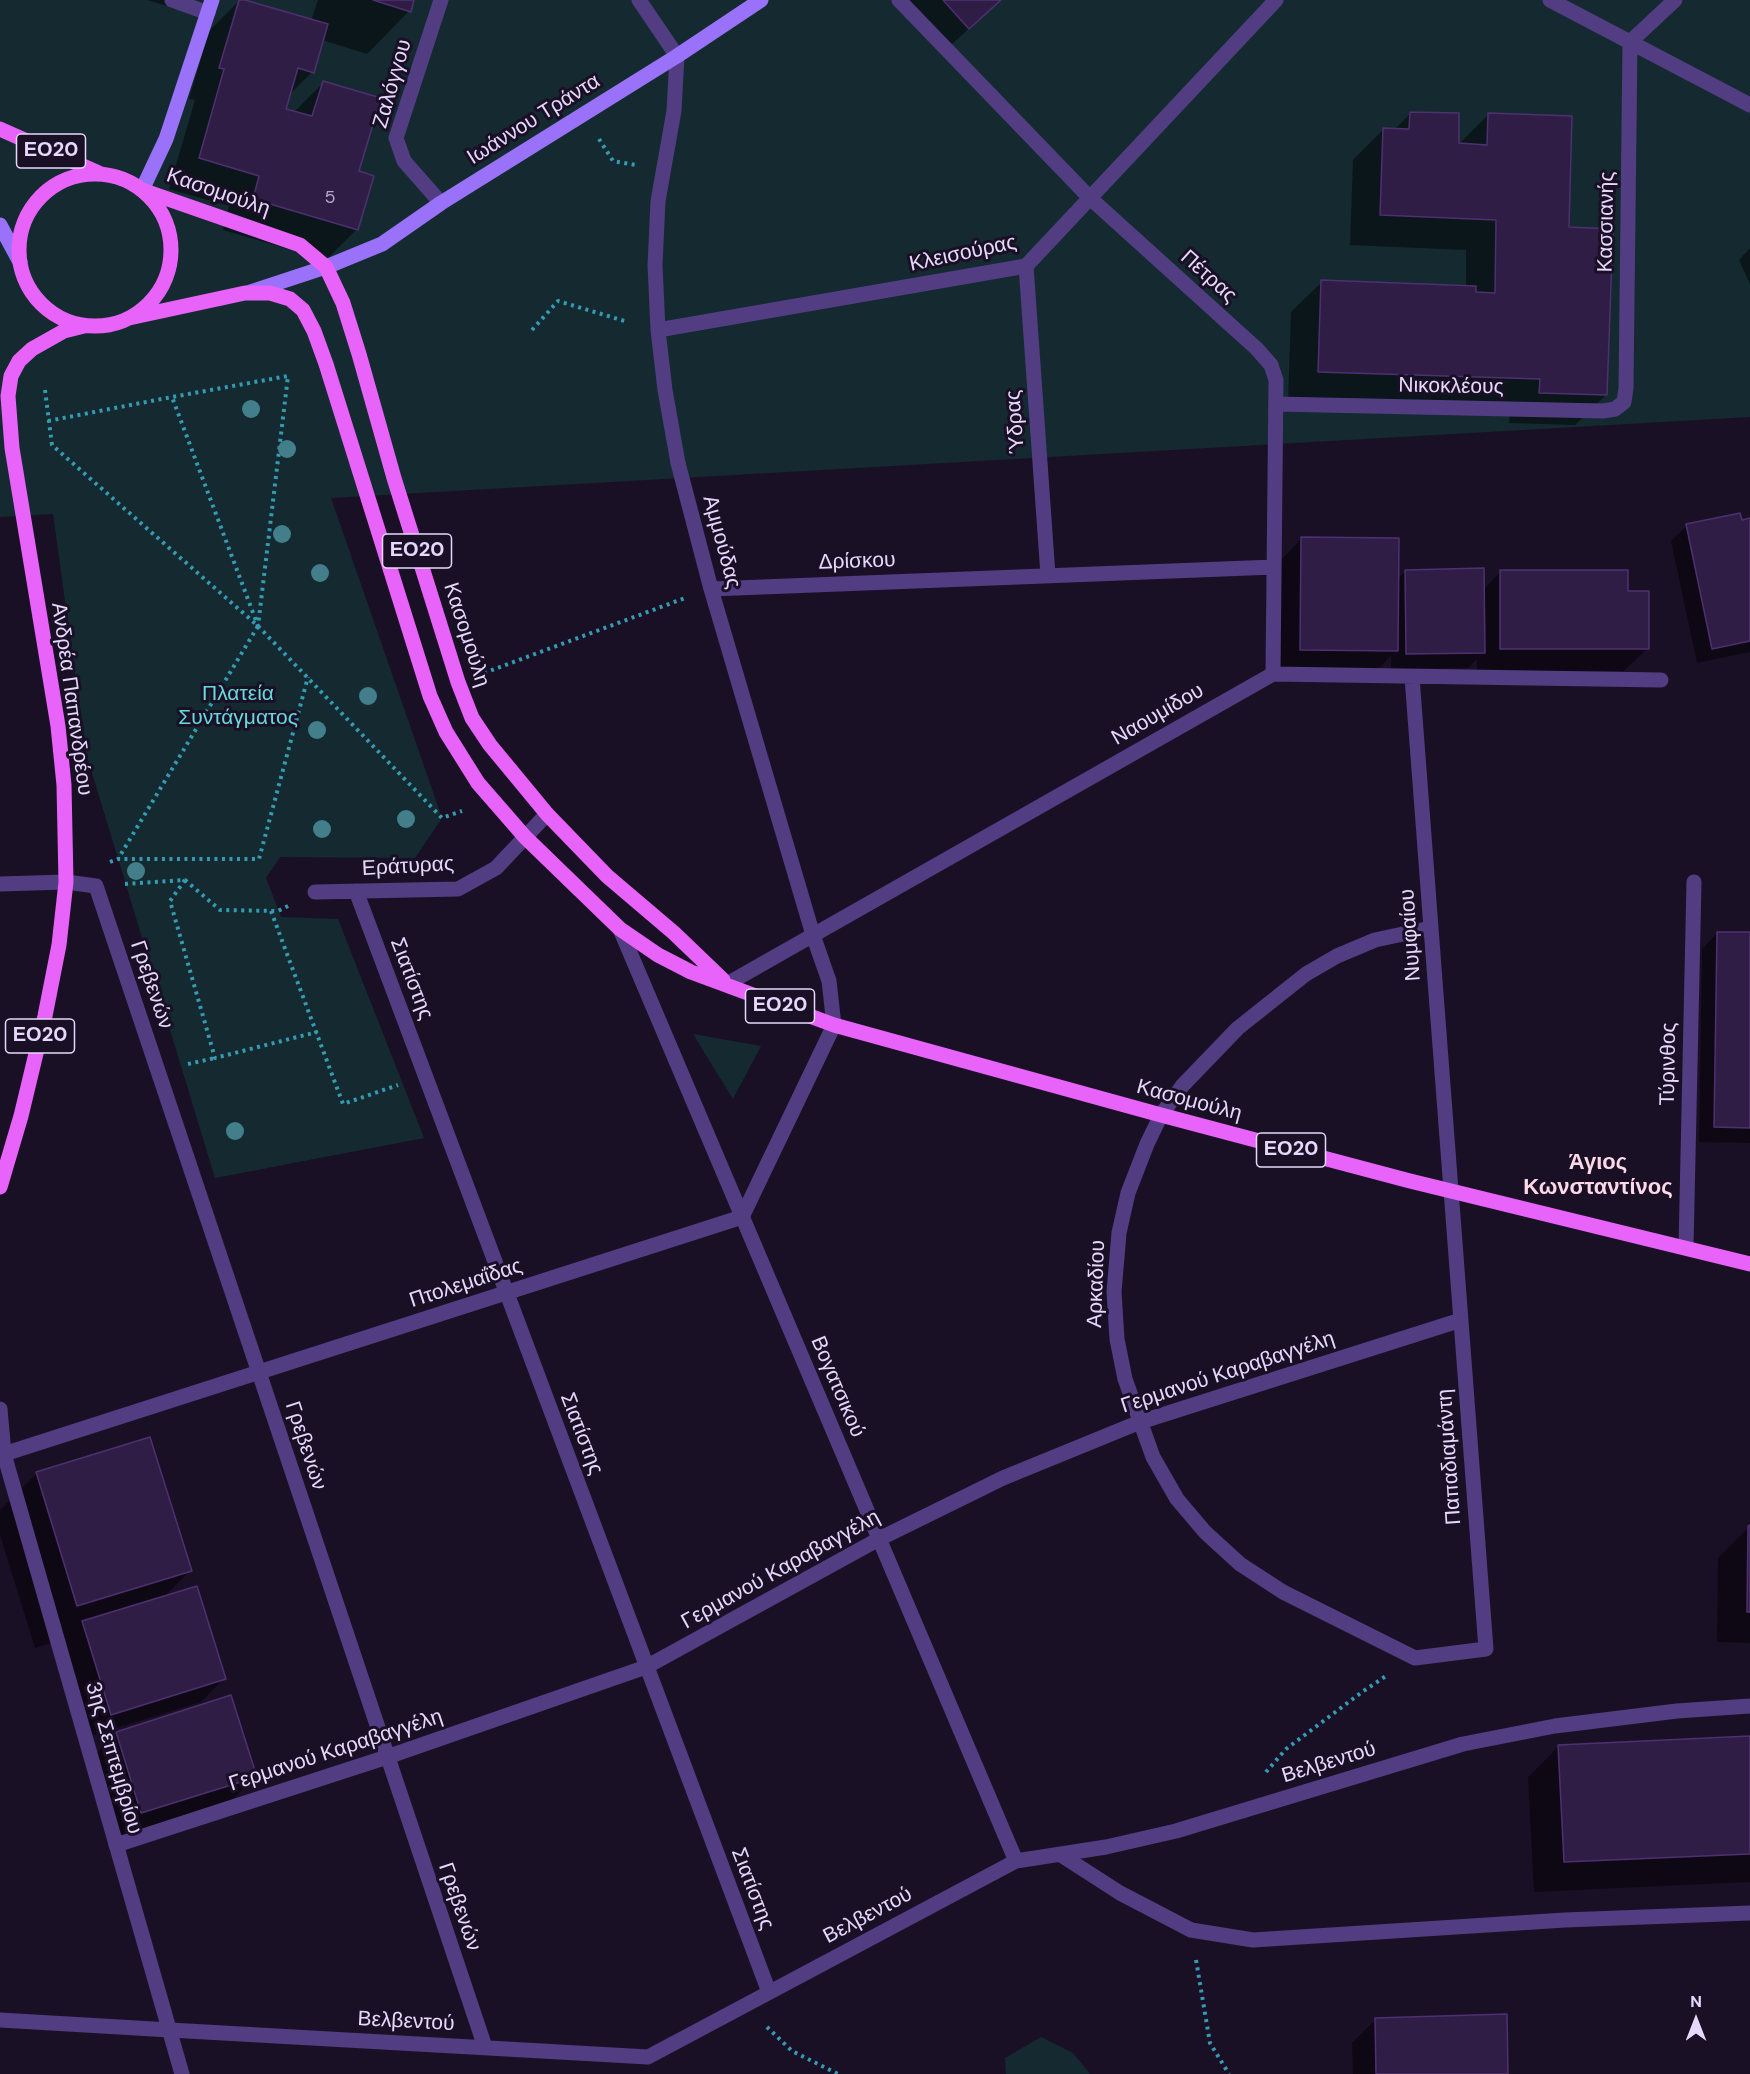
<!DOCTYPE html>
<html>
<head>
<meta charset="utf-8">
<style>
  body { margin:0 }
  #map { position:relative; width:1750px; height:2074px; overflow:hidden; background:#1a1026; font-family:"DM Sans",sans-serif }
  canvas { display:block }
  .north { position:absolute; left:1666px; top:1990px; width:60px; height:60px; -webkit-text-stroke:4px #1a1026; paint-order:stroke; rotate:0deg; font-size:16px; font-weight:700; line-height:24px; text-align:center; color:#e6d7fd }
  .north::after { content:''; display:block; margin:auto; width:21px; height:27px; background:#e6d7fd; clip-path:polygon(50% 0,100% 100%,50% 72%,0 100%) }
</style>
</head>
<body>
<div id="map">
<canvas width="1750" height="2074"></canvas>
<div class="north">N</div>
</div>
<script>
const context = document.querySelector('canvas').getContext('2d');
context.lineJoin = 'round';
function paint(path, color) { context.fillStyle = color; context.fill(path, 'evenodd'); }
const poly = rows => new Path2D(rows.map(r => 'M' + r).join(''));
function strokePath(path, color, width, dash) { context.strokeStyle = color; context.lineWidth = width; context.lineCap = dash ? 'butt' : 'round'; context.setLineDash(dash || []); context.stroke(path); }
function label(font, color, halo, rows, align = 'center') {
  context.font = font + ' "DM Sans",sans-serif'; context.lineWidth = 6; context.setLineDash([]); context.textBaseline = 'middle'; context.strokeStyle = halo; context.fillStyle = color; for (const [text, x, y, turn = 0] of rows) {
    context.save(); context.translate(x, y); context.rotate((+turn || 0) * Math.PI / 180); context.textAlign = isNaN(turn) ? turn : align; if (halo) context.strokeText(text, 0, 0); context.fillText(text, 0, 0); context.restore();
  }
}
const green = poly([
  [0,0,1750,0,1750,417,331,498,442,818,415,858,280,857,266,878,281,917,338,919,424,1138,215,1178,86,753,53,514,0,517],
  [693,1034,761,1046,733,1099],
  [1041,2037,1073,2053,1090,2074,1006,2074,1005,2058]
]);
const shadow = poly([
  [147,0,173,0,167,6],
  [240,0,311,21,318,0,413,0,409,11,367,54,322,40,312,72,288,96,284,110,294,112,323,83,358,172,357,229,326,260,223,230,229,206,169,189,195,100,189,99,209,31],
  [899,0,1001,0,944,51],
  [1410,114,1457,146,1489,114,1567,229,1606,395,1575,425,1509,423,1510,409,1288,402,1291,312,1322,282,1466,287,1466,250,1350,245,1353,160,1383,130,1394,130],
  [1750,248,1750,284,1739,260],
  [1750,519,1750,652,1697,663,1671,541,1687,526],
  [1302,538,1397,580,1405,571,1483,590,1501,571,1626,593,1648,648,1624,671,1477,671,1477,659,1468,668,1391,669,1391,656,1373,674,1278,673,1279,562],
  [1717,933,1750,934,1750,1143,1699,1142,1702,949],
  [37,1473,190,1571,163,1598,224,1679,201,1702,87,1737,60,1646,68,1638,35,1648,0,1535,0,1510],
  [1750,1526,1750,1643,1717,1642,1718,1558],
  [117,1733,255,1777,225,1807,110,1843,86,1763],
  [1750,1738,1750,1882,1534,1892,1528,1777,1559,1746],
  [1375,2020,1507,2074,1353,2074,1352,2043]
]);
const building = poly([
  [239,0,245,0,328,24,314,73,298,68,286,109,312,116,323,81,381,98,359,171,374,176,358,230,253,199,259,176,199,158,224,69,219,68,239,0],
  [373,0,414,0,411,12,373,0],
  [943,0,1001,0,969,29,943,0],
  [1410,112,1459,113,1459,143,1487,145,1488,113,1572,116,1569,227,1613,229,1607,395,1539,393,1540,379,1318,372,1321,280,1476,286,1476,292,1495,293,1496,220,1380,215,1383,128,1409,129,1410,112],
  [1740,513,1742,520,1750,518,1750,641,1712,649,1686,524,1740,513],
  [1301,537,1399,538,1398,651,1300,650,1301,537],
  [1484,568,1485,653,1406,654,1405,570,1484,568],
  [1500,570,1628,570,1628,591,1649,591,1649,649,1500,649,1500,570],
  [1717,932,1750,932,1750,1128,1714,1127,1717,932],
  [150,1437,192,1571,77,1606,36,1472,150,1437],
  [1750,1525,1750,1612,1747,1612,1748,1526,1750,1525],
  [197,1586,226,1679,111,1715,82,1621,197,1586],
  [231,1695,257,1777,141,1813,116,1732,231,1695],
  [1750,1736,1750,1854,1564,1862,1558,1745,1750,1736],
  [1507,2014,1508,2074,1376,2074,1375,2018,1507,2014]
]);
const path = poly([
  [599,139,613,161,636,165],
  [532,330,558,301,628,322],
  [45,390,52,445,258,626,118,859],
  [48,421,120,407,172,397,288,376,258,626,172,397],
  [258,626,442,818,462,811],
  [484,673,685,598],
  [110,862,118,859,259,859,308,677],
  [185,880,170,901,215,1058,317,1032],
  [125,884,185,880,220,910,278,911,290,905],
  [271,911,343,1104,398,1085],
  [188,1064,215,1058],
  [1266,1772,1286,1749,1362,1692,1386,1676],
  [1196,1960,1210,2043,1229,2074],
  [767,2027,792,2051,838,2074]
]);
const service = poly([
  [1061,1855,1120,1893,1191,1930,1253,1940,1565,1920,1750,1913]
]);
const pedestrian = poly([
  [0,884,66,882]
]);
const minor = poly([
  [172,0,208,13],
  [639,0,677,56,674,111,658,201,655,265,658,330,665,390,678,463,711,589,813,935,829,981,834,1025],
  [899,0,1090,198,1257,349,1271,365,1276,380,1273,674],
  [441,203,404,161,396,138,441,0],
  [1026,266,1048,575],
  [658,330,1026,266,1276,0],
  [1276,404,1603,411,1615,409,1624,402,1626,388,1630,42,1675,0],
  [711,589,1274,567],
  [1412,677,1431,928,1486,1649,1415,1658,1283,1592,1240,1564,1205,1532,1177,1499,1153,1457,1125,1379,1117,1339,1114,1292,1119,1233,1128,1193,1147,1144,1161,1115,1183,1085,1238,1028,1306,974,1337,956,1375,940,1431,928],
  [66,882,96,886,485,2047],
  [356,891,769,1992],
  [315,892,458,889,496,868,547,814],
  [620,929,1016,1861],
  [727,984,1273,674,1661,680],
  [1686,1247,1694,882],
  [116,1845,387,1757,646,1667,879,1539,1003,1478,1140,1422,1461,1320],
  [170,2030,648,2057,1016,1861,1106,1847,1176,1831,1463,1744,1555,1726,1677,1711,1750,1706]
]);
const tertiary = poly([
  [1550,0,1750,105],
  [0,1409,4,1454,182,2074],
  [0,1452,4,1454,742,1217,834,1025],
  [0,2020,170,2030]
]);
const secondary = poly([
  [142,190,166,139,212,0],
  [0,225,20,262],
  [250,292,326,267,382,244,441,203,677,56,761,0]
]);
const primary = poly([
  [0,129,99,173],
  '19 250a76 76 0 1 1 152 0a76 76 0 1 1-152 0Z',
  [142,190,300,245,326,267,343,303,359,354,394,478,458,682,472,718,490,745,547,814,607,876,674,933,723,980],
  [129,318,245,293,270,293,290,299,303,310,314,331,326,364,430,696,446,732,478,783,525,837,620,929,658,955,691,972,834,1025,1161,1115,1410,1181,1750,1264],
  [0,1187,21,1116,45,1016,59,945,66,882,64,785,58,726,12,448,8,396,11,376,19,361,32,349,64,331,84,326]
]);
const trees = [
  [251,409],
  [287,449],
  [282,534],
  [320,573],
  [368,696],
  [317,730],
  [406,819],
  [322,829],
  [136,871],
  [235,1131]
];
const numberNames = [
  ["5",330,198]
];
const shields = [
  [51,151,69],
  [417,551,69],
  [780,1006,69],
  [40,1036,69],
  [1291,1150,69]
];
const shieldNames = [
  ["ΕΟ20",51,151],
  ["ΕΟ20",417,551],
  ["ΕΟ20",780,1006],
  ["ΕΟ20",40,1036],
  ["ΕΟ20",1291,1150]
];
const streetNames = [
  ["Ζαλόγγου",393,84,-74],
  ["Ιωάννου Τράντα",534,120,-32],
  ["Κασομούλη",218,193,19],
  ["Κασσιανής",1607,222,-89],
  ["Κλεισούρας",963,254,-12],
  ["Πέτρας",1208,277,42],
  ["Νικοκλέους",1451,387,1],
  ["Ύδρας",1016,422,-94],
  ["Αμμούδας",721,542,75],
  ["Δρίσκου",857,562,-2],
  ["Κασομούλη",466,635,72],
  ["Ανδρέα Παπανδρέου",71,699,82],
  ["Ναουμίδου",1158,715,-30],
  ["Εράτυρας",408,867,-3],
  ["Νυμφαίου",1411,935,-94],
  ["Σιατίστης",411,979,69],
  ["Γρεβενών",151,985,71],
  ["Τύρινθος",1669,1064,-89],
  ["Κασομούλη",1189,1101,15],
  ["Πτολεμαΐδας",466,1284,-18],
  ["Αρκαδίου",1097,1284,-88],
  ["Γερμανού Καραβαγγέλη",1228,1373,-18],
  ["Βογατσικού",837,1387,67],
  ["Σιατίστης",581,1434,69],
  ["Γρεβενών",305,1446,72],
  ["Παπαδιαμάντη",1450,1457,-94],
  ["Γερμανού Καραβαγγέλη",781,1570,-29],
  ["Γερμανού Καραβαγγέλη",336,1751,-18],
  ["3ης Σεπτεμβρίου",113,1758,74],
  ["Βελβεντού",1329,1763,-17],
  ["Σιατίστης",752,1889,69],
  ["Γρεβενών",459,1907,71],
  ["Βελβεντού",868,1916,-28],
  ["Βελβεντού",406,2022,3]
];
const parkNames = [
  ["Πλατεία",238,694],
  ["Συντάγματος",238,718]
];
const neighbourhoodNames = [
  ["Άγιος",1598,1163],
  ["Κωνσταντίνος",1598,1188]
];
paint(green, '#142a30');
paint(shadow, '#0007');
paint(building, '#301d46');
strokePath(building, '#4e3071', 1.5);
strokePath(path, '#359bb4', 4, [3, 4.5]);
strokePath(service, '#523d83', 15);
strokePath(pedestrian, '#523d83', 15);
strokePath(minor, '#523d83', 15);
strokePath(tertiary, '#523d83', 15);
strokePath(secondary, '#9972f9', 15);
strokePath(primary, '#e863f9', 15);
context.fillStyle = '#437f8a';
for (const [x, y] of trees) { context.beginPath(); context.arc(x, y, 9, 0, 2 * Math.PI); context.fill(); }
label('18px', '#b8a8cf', null, numberNames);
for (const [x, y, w] of shields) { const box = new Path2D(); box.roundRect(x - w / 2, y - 17, w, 34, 4.5); context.fillStyle = '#1a1026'; context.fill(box); strokePath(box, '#e6d7fd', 1.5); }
label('bold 20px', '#e6d7fd', null, shieldNames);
label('21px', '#e6d7fd', '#1a1026', streetNames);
label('21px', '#65dadb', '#1a1026', parkNames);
label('bold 22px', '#fdd9e7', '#1a1026', neighbourhoodNames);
</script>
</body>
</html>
